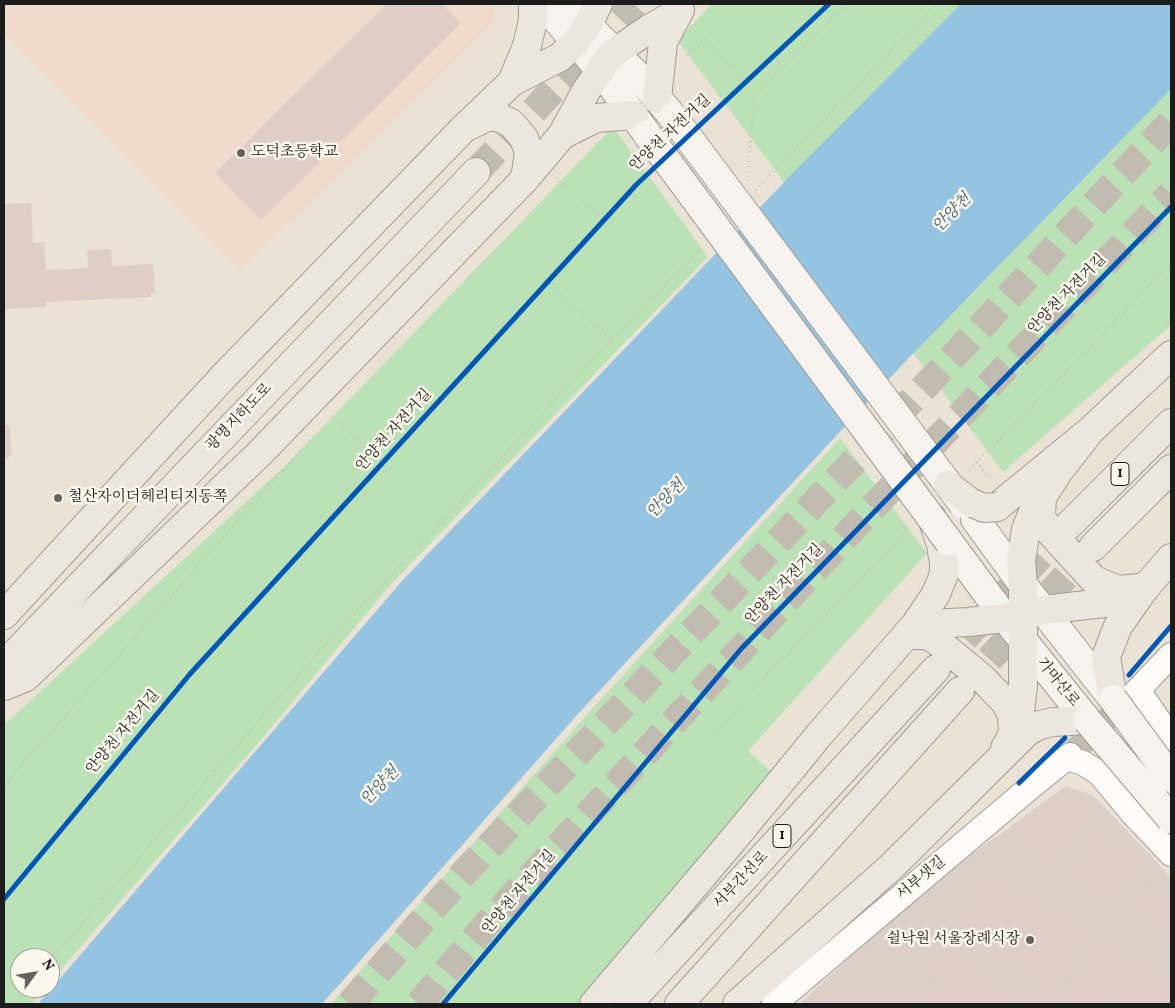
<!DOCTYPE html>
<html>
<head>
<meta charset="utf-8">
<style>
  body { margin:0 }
  #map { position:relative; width:1175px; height:1008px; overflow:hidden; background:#eae3d5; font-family:Vollkorn,serif }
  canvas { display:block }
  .frame { position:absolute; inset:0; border:5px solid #1c1c1c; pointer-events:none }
  .north { position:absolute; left:10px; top:948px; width:50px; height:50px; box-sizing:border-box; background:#fbf7ec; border:1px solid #a29f99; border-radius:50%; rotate:58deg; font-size:14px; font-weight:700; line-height:20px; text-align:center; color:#1c1c1c }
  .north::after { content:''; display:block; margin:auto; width:18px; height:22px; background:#64625d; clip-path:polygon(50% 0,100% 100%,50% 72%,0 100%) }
</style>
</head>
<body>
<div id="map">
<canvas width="1175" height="1008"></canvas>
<div class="frame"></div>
<div class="north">N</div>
</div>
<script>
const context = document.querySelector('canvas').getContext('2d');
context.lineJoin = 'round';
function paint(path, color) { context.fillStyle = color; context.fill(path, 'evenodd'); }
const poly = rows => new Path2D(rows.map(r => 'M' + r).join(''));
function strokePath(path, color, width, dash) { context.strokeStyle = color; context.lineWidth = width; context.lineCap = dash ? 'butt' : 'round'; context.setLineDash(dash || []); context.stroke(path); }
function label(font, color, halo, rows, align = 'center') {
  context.font = font + ' Vollkorn,"Noto Serif KR",serif'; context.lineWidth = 5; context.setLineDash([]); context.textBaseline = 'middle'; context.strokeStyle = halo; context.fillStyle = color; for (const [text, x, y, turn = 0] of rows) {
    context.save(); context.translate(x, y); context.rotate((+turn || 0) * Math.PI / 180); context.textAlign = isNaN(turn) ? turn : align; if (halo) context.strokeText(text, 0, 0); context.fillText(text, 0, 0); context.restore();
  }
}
const built = poly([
  [4,4,493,4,494,20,240,272,4,35]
]);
const industrial = poly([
  [1066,786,1093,795,1171,877,1171,1004,800,1004,836,970,946,873]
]);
const green = poly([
  [712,4,1171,4,1171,325,1003,472,677,40],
  [613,127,708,257,392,583,259,742,50,982,50,958,20,958,20,988,45,988,31,1004,4,1004,4,725,286,465],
  [840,438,927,553,748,751,775,775,584,1004,331,1004,593,708]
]);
const water = poly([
  [961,4,1171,4,1171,89,902,365,577,715,322,1004,38,1004,402,581,791,175]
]);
const building = poly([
  [385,4,442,4,461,23,261,220,215,173,386,5],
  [31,203,33,243,44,242,46,270,88,268,87,250,111,249,112,266,153,264,155,293,151,293,151,297,46,302,46,307,4,309,4,204],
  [4,425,9,425,12,455,8,456,9,459,4,459],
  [1063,800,1093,803,1055,871,1003,842,1042,808],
  [1094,830,1147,860,1121,910,1068,879],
  [988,870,1094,932,1058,994,979,948,956,924],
  [1149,880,1171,893,1171,938,1130,914],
  [1097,937,1171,981,1171,1004,1131,1004,1111,993,1104,1004,1074,1004,1062,997],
  [941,940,1028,1004,919,1004,936,980,921,967]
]);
const streetTunnel = poly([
  [1070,755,1132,696]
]);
const primaryTunnel = poly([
  [476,172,634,4],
  [936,669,1069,525],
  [961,690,1093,547]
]);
const highwayTunnel = poly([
  [350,1004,462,875,950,360,1171,122],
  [419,1004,486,925,857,524,1171,194]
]);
const path = poly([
  [686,55,705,39,746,81],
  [748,177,754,97,847,4],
  [555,178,604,220],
  [756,190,936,4],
  [1167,323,1171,319],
  [612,340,702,247],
  [331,416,383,463],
  [977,462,983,471,994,479],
  [969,470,1171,264],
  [1163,634,1170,627],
  [715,736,753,689,909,529],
  [4,785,315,434],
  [50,960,325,645,612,340,547,282],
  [12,1004,26,988]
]);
const street = poly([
  [1138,690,1171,738],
  [1135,693,1171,655],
  [1068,758,1083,763,1099,773,1133,814,1171,854],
  [774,1004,1027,790,1070,755]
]);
const secondary = poly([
  [539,4,555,18,599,69,645,131],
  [567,4,637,75,669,112],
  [975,519,1023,585,1113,699],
  [949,542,1005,618,1087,720]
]);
const primary = poly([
  [512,82,560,57,576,42,588,24,598,4],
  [657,99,663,42,680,10],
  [466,127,487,117,498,117,511,123,524,138,529,153,525,179],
  [562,135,586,91,607,60,615,52,649,29,677,13],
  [1042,497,1041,517,1051,533,1094,580,1118,590,1139,588],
  [997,507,1091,430,1171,355],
  [1069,525,1171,423],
  [1093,547,1171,469],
  [4,615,225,375,464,128,512,82,527,46,533,20,533,4],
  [915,625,968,622,1005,618,1043,610,1104,603,1130,596,1145,588],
  [906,635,927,635,936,640,982,678,1006,703,1012,716,1013,732],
  [4,665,476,172],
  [4,686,26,677,259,454,525,179,562,135,596,118,634,115],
  [1113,699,1106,657,1118,626,1145,588,1171,558],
  [1005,748,1010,740,1020,713,1023,685,1023,585,1021,561,1026,529,1033,512,1058,472,1091,430],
  [594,1004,738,834,819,735,915,625,936,594,944,574,944,563,941,545,932,518],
  [628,1004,936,669],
  [679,1004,960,691],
  [737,1004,891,867,1028,731,1040,725,1053,722,1087,720]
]);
const secondaryBridge = poly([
  [673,117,963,504],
  [647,134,949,542],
  [1113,699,1171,778],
  [1087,720,1171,819]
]);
const primaryBridge = poly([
  [948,485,970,502,984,508,997,507]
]);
const cycleway = poly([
  [1129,675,1170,627],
  [1019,783,1065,738],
  [4,899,190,674,636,185,829,4],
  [443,1004,741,649,1171,207]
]);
const markers = [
  [241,153,5,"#64625d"],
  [58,498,5,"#64625d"],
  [1030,940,5,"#64625d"]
];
const shields = [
  [1120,474,18],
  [782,836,18]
];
const shieldNames = [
  ["1",1120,474],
  ["1",782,836]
];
const streetNames = [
  ["안양천 자전거길",671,134,-43],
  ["안양천 자전거길",1068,295,-46],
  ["광명지하도로",240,418,-46],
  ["안양천 자전거길",395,431,-48],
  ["안양천 자전거길",785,585,-46],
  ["가마산로",1057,683,51],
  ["안양천 자전거길",124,733,-50],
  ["서부샛길",922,879,-40],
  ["서부간선로",742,881,-47],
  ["안양천 자전거길",520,893,-50]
];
const poiNames = [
  ["도덕초등학교",251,153],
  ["철산자이더헤리티지동쪽",68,498],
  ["쉴낙원 서울장례식장",1020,940,"right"]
];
const waterNames = [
  ["안양천",953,214,-45],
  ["안양천",667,500,-45],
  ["안양천",381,787,-45]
];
paint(built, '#f0dacb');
paint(industrial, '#dccfc8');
paint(green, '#bbe1b6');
paint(water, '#95c4e2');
paint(building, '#dfcdc7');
strokePath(streetTunnel, '#c1bbb0', 24, [24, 12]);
strokePath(primaryTunnel, '#c1bbb0', 28, [28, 14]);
strokePath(highwayTunnel, '#c1bbb0', 28, [28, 14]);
strokePath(street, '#a09c94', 26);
strokePath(secondary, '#a09c94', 30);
strokePath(primary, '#a09c94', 30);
strokePath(path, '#c6c5c2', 3, [1, 4]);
strokePath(street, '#fcfbf9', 24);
strokePath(secondary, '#f6f2ee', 28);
strokePath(primary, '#ede6de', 28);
strokePath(secondaryBridge, '#a09c94', 30, []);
strokePath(primaryBridge, '#a09c94', 30, []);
strokePath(secondaryBridge, '#f6f2ee', 28);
strokePath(primaryBridge, '#ede6de', 28);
strokePath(cycleway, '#0057b8', 5);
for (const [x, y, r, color] of markers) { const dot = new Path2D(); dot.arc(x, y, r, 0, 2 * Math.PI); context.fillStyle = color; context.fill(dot); strokePath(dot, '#fbf7ec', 2); }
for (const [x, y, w] of shields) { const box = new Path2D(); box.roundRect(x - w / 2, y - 11.5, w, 23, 4); context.fillStyle = '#fbf7ec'; context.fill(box); strokePath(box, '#1c1c1c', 1); }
label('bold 14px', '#1c1c1c', null, shieldNames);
label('15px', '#1c1c1c', '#fbf7ec', streetNames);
label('15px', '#1c1c1c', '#fbf7ec', poiNames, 'left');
label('italic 16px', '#3e5a6d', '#fbf7ec', waterNames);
</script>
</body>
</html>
